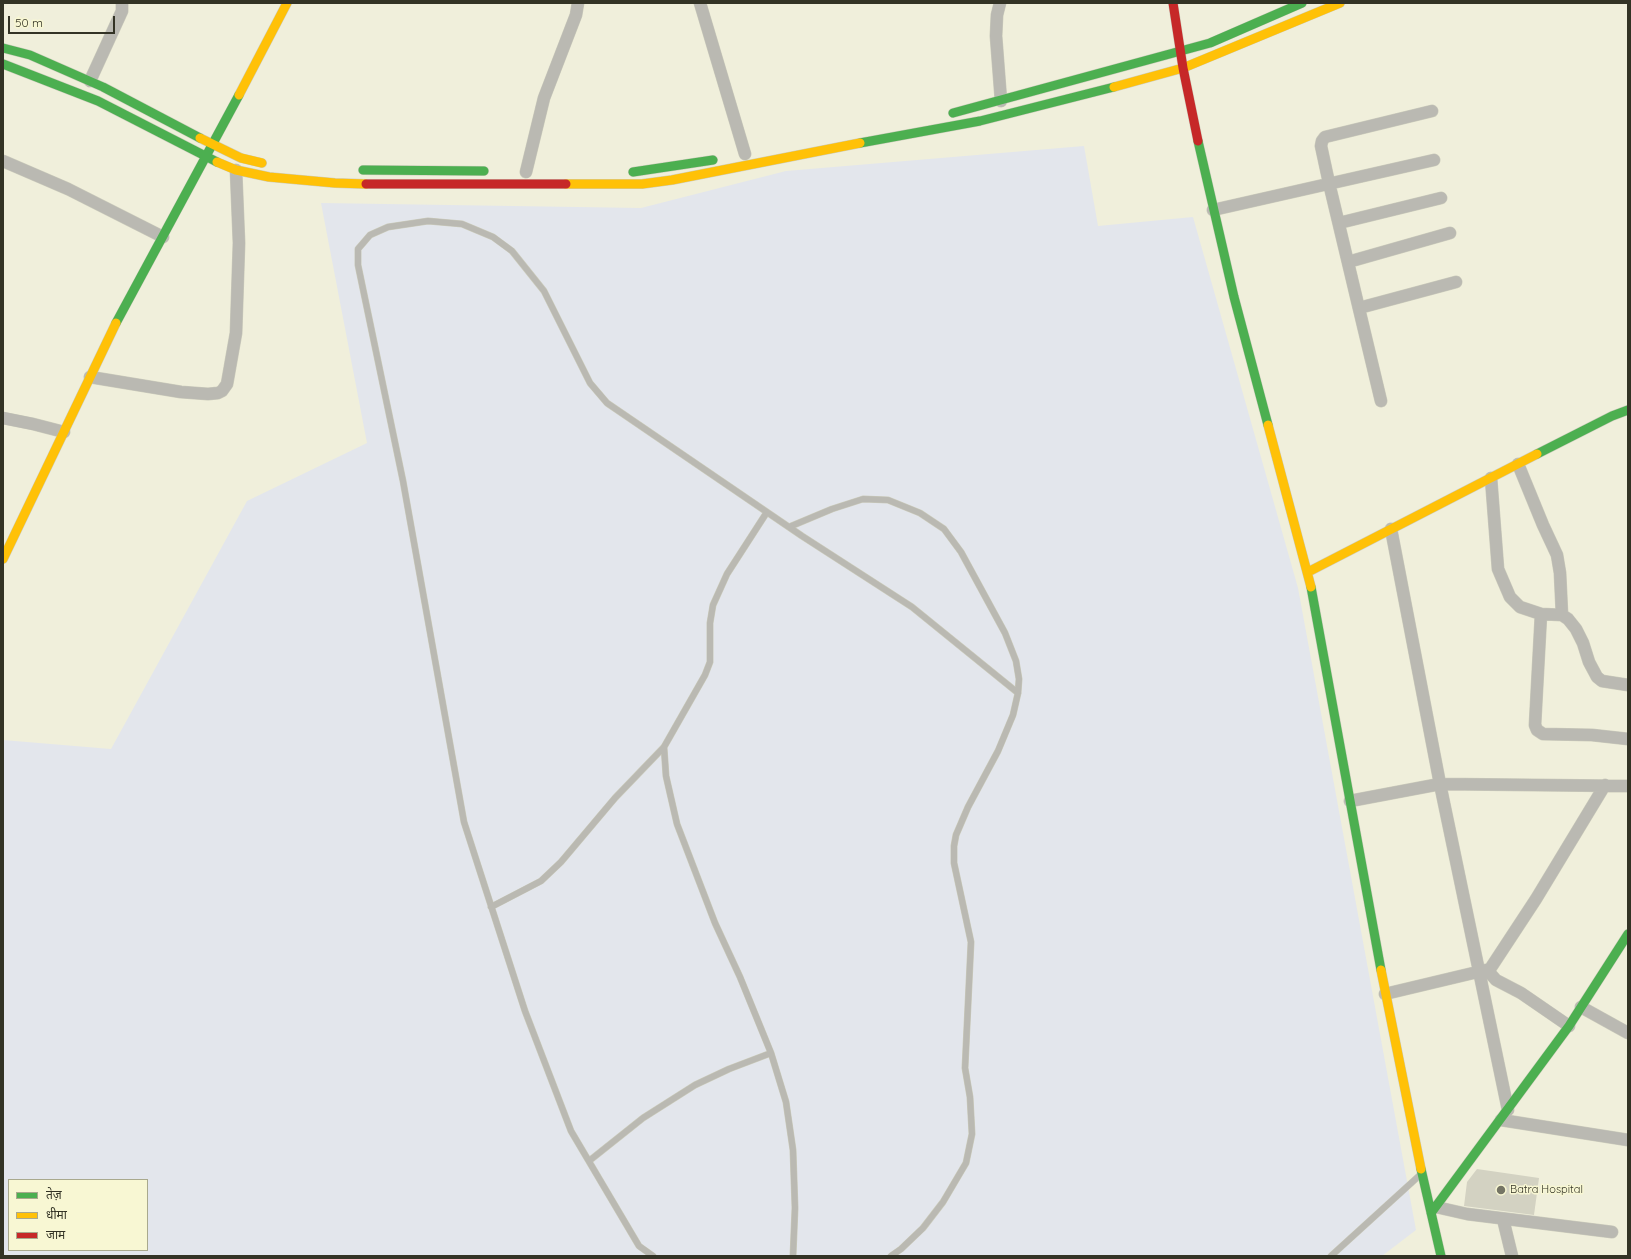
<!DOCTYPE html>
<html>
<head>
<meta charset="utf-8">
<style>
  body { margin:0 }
  #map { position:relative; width:1631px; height:1259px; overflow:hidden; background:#f0efdb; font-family:Quicksand,"Noto Sans Devanagari",sans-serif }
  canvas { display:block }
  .frame { position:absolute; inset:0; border:4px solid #333325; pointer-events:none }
  .legend { position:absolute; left:8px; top:1179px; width:140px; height:72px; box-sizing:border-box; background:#f8f7d3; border:1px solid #a9a98d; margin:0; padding:5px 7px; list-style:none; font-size:12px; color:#333325 }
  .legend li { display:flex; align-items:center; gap:8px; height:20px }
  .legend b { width:20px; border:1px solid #a9a98d }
  .scale { position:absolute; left:8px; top:16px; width:107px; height:18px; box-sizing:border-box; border:2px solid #333325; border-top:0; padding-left:5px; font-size:12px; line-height:14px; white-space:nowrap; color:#333325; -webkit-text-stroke:3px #f8f7d3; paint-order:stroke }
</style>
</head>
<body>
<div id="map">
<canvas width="1631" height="1259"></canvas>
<div class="frame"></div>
<ul class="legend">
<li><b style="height:5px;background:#4caf50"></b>तेज़</li>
<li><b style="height:5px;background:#ffc107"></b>धीमा</li>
<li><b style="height:5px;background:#c62828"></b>जाम</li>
</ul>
<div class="scale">50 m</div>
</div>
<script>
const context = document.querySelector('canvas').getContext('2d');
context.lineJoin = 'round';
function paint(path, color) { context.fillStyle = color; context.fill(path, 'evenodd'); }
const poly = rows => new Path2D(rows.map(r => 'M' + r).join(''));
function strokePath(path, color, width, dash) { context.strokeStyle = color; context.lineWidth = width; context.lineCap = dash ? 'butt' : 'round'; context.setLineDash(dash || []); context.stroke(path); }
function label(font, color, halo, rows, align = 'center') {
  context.font = font + ' Quicksand,sans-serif'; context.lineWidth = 3; context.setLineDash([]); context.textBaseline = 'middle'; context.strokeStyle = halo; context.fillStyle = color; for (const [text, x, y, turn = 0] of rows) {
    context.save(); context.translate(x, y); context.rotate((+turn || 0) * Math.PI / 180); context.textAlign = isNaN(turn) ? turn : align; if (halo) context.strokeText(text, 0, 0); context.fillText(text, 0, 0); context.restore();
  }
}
const green = poly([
  [1084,146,1098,226,1193,217,1298,588,1416,1230,1382,1256,3,1256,3,740,111,749,247,501,367,443,321,203,641,208,786,171],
  [9,1180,147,1180,147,1250,9,1250]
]);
const building = poly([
  [1477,1169,1539,1178,1534,1215,1464,1206,1467,1182]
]);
const lane = poly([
  [789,527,832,509,863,499,888,500,920,513,944,529,961,552,1005,633,1016,661,1019,679,1018,693,1013,715,998,751,968,807,956,835,954,846,954,863,971,942,965,1068,970,1097,972,1134,966,1163,943,1202,923,1228,901,1249,891,1256],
  [664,747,666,776,677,824,715,923,740,977,771,1053,786,1102,793,1150,795,1208,793,1256],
  [491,907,541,881,561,862,615,798,664,747,705,675,710,662,710,623,713,605,727,574,767,512],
  [589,1161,643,1118,695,1085,729,1069,771,1053],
  [653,1256,639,1246,571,1131,525,1011,464,822,403,481,358,265,358,249,370,235,388,227,428,221,462,224,493,237,512,251,544,291,590,383,607,403,802,536,912,607,1018,693],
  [1331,1256,1420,1175]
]);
const street = poly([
  [700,3,745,154],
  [1000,3,997,15,996,36,1001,101],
  [90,81,122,11,122,3],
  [3,161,68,189,163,237],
  [526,172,544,98,576,15,578,3],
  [1213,210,1434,160],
  [1339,223,1441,198],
  [1348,262,1450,233],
  [1359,308,1456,282],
  [90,377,181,392,208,394,218,393,222,391,227,384,236,333,239,243,236,170],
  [1381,401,1329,183,1321,146,1322,141,1325,137,1432,111],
  [3,418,33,424,64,432],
  [1518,464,1543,525,1557,555,1560,573,1562,615],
  [1491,478,1498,569,1510,597,1520,607,1541,614,1562,615,1568,619,1576,629,1583,643,1589,662,1597,677,1602,681,1628,685],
  [1391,529,1440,784,1508,1110],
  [1541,614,1535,725,1537,730,1543,734,1592,735,1628,739],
  [1350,801,1440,784,1628,786],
  [1488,971,1496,980,1521,993,1569,1026],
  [1385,994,1490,969,1536,899,1605,785],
  [1581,1007,1628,1033],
  [1501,1120,1628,1140],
  [1436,1207,1467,1214,1612,1232],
  [1503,1219,1512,1256]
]);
const fast = poly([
  [3,48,30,55,103,87,200,138],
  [3,64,98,101,217,162],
  [953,113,1210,43,1302,3],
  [1198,141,1234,297,1268,425],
  [860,143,980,121,1114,87],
  [363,170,484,171],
  [633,172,713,160],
  [116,323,239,95],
  [1537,454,1612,416,1628,410],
  [1311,587,1381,970],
  [1421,1169,1441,1256],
  [1431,1213,1569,1026,1628,934]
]);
const slow = poly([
  [1114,87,1183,68,1340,3],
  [239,95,287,3],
  [200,138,241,158,262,163],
  [217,162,236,170,269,177,335,183,366,184],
  [566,184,642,184,672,180,860,143],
  [1268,425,1311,587],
  [3,559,116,323],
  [1308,572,1537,454],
  [1381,970,1421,1169]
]);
const jam = poly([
  [1173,3,1183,68,1198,141],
  [366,184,566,184]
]);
const markers = [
  [1501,1190,5,"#757565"]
];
const poiNames = [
  ["Batra Hospital",1510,1190]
];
paint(green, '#e3e6ec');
paint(building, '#d3d2c2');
strokePath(lane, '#ccccbc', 7);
strokePath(street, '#ccccbc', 13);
strokePath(fast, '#ccccbc', 10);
strokePath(slow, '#ccccbc', 10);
strokePath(jam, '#ccccbc', 10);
strokePath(lane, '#bab9b2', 6);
strokePath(street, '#bab9b2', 12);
strokePath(fast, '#4caf50', 9);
strokePath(slow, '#ffc107', 9);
strokePath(jam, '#c62828', 9);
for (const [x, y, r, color] of markers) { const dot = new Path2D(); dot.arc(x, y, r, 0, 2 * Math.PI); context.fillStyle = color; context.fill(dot); strokePath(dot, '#f8f7d3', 1.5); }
label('11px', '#333325', '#f8f7d3', poiNames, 'left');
</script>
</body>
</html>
